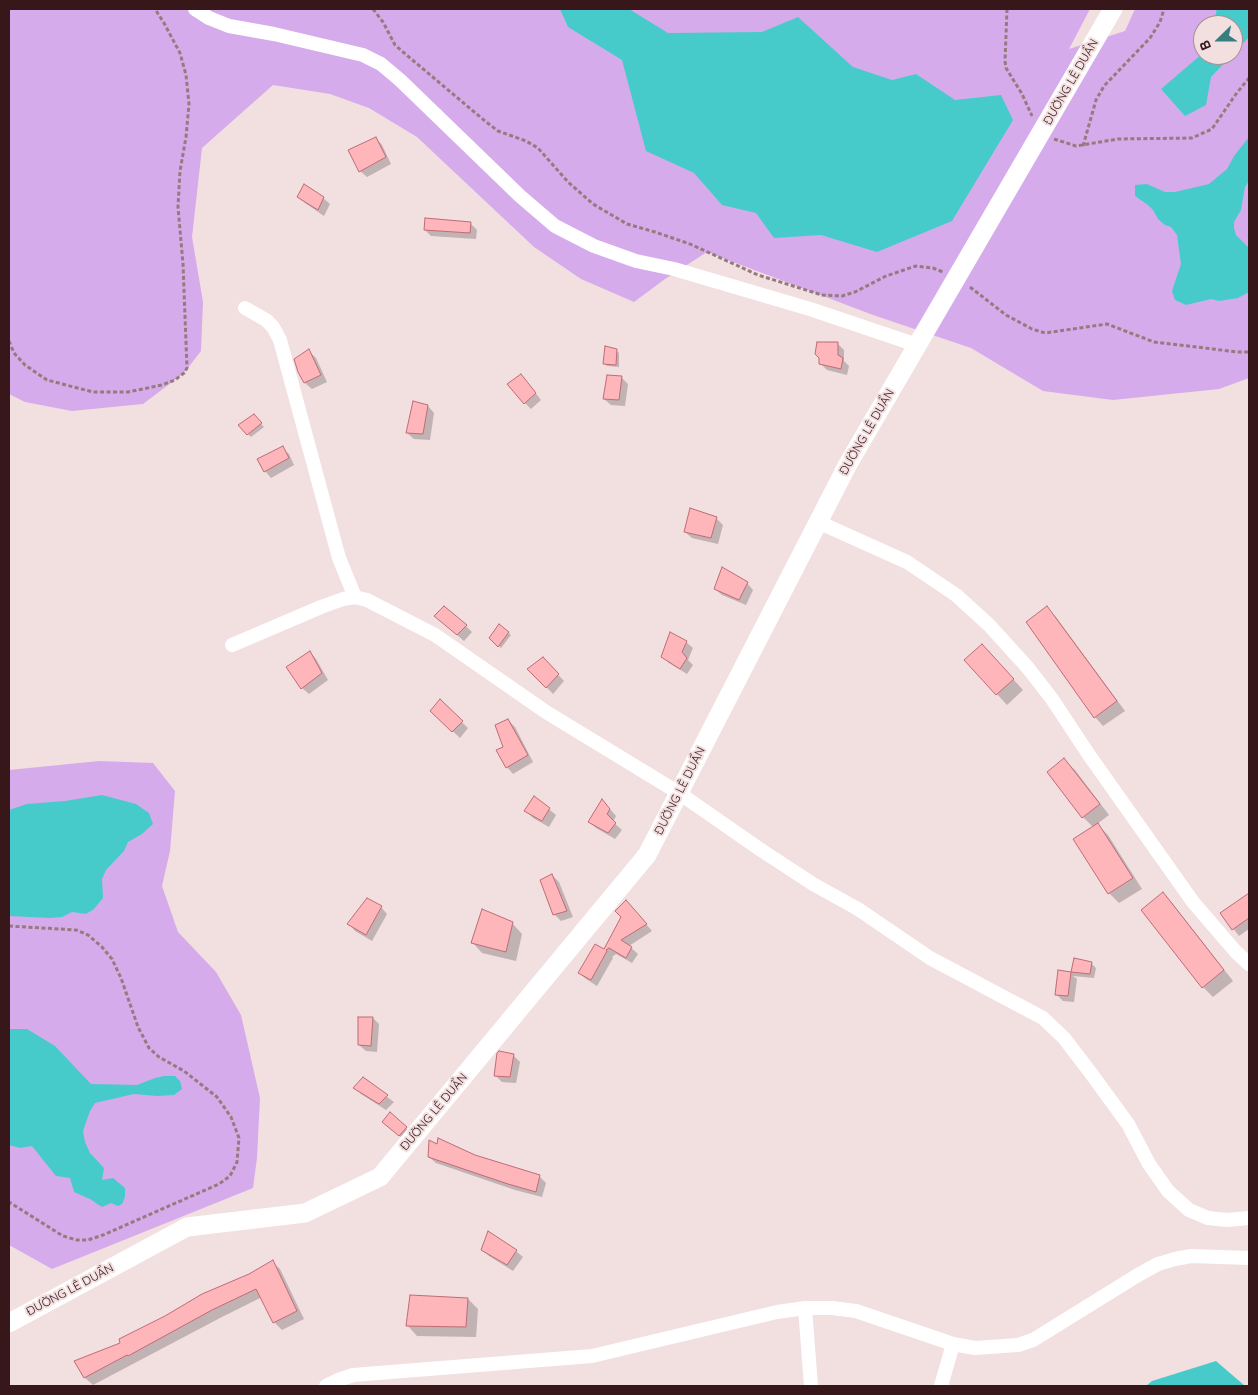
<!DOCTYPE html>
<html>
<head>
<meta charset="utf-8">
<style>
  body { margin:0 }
  #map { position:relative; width:1258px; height:1395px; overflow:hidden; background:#f2dfe0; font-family:Quicksand,sans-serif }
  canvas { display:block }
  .frame { position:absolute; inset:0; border:10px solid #38171b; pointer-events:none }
  .north { position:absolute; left:1193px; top:15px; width:50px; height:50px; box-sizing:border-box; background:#f2dfe0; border:1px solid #a88f91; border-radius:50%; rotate:248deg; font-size:14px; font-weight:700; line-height:20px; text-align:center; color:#38171b }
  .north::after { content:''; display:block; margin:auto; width:18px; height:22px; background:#367f7e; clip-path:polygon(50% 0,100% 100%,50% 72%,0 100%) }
</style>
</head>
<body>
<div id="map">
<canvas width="1258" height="1395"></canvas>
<div class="frame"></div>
<div class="north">B</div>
</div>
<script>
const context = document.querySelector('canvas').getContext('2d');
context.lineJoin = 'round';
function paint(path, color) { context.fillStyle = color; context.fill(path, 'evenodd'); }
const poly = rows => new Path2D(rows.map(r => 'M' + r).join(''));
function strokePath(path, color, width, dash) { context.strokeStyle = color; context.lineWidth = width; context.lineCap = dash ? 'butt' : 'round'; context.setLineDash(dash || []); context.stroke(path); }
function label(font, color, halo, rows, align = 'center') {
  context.font = font + ' Quicksand,sans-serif'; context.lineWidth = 4; context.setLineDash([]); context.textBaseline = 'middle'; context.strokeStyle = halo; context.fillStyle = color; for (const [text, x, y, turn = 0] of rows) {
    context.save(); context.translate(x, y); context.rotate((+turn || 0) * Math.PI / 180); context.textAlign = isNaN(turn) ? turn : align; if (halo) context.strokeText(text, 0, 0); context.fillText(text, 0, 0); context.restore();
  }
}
const green = poly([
  [9,9,1090,9,1069,49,1125,31,1135,9,1249,9,1249,378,1219,389,1113,400,1043,391,971,348,873,315,707,252,665,279,634,302,581,279,534,247,417,137,369,108,330,94,273,85,202,148,192,237,203,302,201,351,184,373,143,404,72,411,25,402,9,394],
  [1203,25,1233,25,1233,55,1203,55],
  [99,761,153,763,175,791,170,851,162,886,178,932,216,972,241,1015,260,1098,257,1158,253,1188,52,1269,9,1245,9,770]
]);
const water = poly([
  [560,9,629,9,668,33,762,32,798,17,853,67,892,80,916,74,955,100,1001,95,1013,120,952,221,877,252,821,235,774,238,756,213,722,205,694,173,646,151,622,60,568,27],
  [1217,9,1249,9,1249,37,1233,54,1233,25,1213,25],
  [1203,53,1203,55,1232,55,1211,77,1206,105,1185,116,1161,89],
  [1249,137,1249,181,1245,187,1241,210,1234,222,1234,228,1236,235,1248,247,1249,292,1238,298,1219,301,1211,299,1186,305,1175,300,1172,291,1181,264,1177,235,1171,227,1165,225,1158,219,1153,210,1148,205,1135,196,1135,185,1147,184,1165,192,1175,192,1209,184,1227,169,1234,156],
  [102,795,136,804,149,813,153,824,142,834,128,842,124,851,106,870,102,879,103,898,94,909,86,914,72,912,62,917,50,918,9,916,9,810,27,804,65,801],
  [9,1029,27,1029,55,1046,91,1084,137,1085,155,1078,164,1076,175,1076,180,1081,182,1089,174,1095,157,1096,134,1094,95,1103,90,1111,83,1131,85,1142,90,1153,104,1168,102,1180,113,1178,125,1188,125,1197,122,1204,118,1206,111,1203,102,1207,90,1199,74,1192,70,1178,56,1176,32,1146,20,1148,9,1145],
  [1216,1361,1245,1386,1146,1386,1152,1381]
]);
const shadow = poly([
  [376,138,382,145,391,164,367,177,360,171],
  [298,197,323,198,330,204,324,216,305,203],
  [470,223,477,230,476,239,431,236,425,230],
  [838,344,844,350,844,361,849,366,847,375,827,370,820,363],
  [616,350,619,353,619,367,607,366,604,363],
  [309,351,316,358,327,382,312,389,305,383,299,371],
  [621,377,628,384,625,406,611,405,604,399],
  [527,382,541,400,531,409,525,403],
  [428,406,434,413,430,440,414,439,407,433],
  [254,416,264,427,251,437,239,425],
  [282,448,289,454,294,465,271,478,265,471],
  [716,518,723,525,718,544,692,538,685,532],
  [747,583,753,590,746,605,722,595,715,589],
  [1047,608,1056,617,1125,711,1103,726,1095,717],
  [442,622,466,626,472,632,464,641],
  [508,633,511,635,501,648,491,638],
  [686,642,693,648,688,660,693,665,687,674,669,663,662,656],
  [310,652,316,659,328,680,309,694,302,688],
  [992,656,1023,690,1007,705,966,660],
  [549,665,564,681,553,694,529,669],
  [440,701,468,728,460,738,431,711],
  [508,720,515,727,533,762,513,774,507,767,504,747],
  [1064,760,1075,770,1109,815,1097,824,1108,835,1142,889,1119,903,1109,893,1093,827,1083,817],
  [535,798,556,815,549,827,533,818,526,811],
  [609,808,616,816,613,822,622,830,615,839,596,828,589,822],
  [552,875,559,882,573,917,561,921,554,914],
  [1163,894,1173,904,1233,981,1213,997,1203,987,1143,910],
  [1249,894,1249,929,1239,936,1222,914],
  [381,907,387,914,372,941,355,931,349,924],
  [632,908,652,931,629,946,638,954,632,963,616,954,612,957,613,958,597,986,586,979,579,973,605,951],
  [512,923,522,934,516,961,482,953,472,942],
  [1075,960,1091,963,1096,968,1094,978,1073,976,1077,979,1074,1002,1063,1001,1056,994,1059,971,1072,973],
  [373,1018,379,1024,377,1052,366,1051,359,1045],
  [513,1055,520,1062,516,1083,502,1082,496,1076],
  [363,1079,394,1102,386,1110,361,1094,355,1088],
  [390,1128,406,1128,413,1134,407,1142],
  [475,1156,539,1176,546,1183,542,1197,515,1190,436,1163,429,1157],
  [482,1250,516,1251,523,1257,513,1271,489,1256],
  [272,1262,280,1269,304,1319,282,1330,274,1322,262,1297,220,1318,93,1385,85,1378,76,1362,122,1343],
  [411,1296,468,1299,478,1309,476,1337,417,1336,407,1325]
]);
const building = poly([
  [376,137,386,157,359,172,348,150,376,137],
  [304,184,324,197,318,210,297,197,304,184],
  [425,218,471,222,470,233,424,230,425,218],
  [817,342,838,342,838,355,843,358,841,369,819,364,819,358,815,354,817,342],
  [605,346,617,349,616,365,603,364,605,346],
  [309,349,321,375,304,383,298,372,294,359,309,349],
  [521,374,536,393,524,404,507,384,521,374],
  [607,375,622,376,619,400,603,399,607,375],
  [413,401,428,405,423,434,406,433,413,401],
  [254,414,262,423,247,435,238,425,254,414],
  [283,446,289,458,264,472,257,459,283,446],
  [690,508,717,517,711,538,684,532,690,508],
  [722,567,748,582,739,600,714,589,722,567],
  [444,606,467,625,457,635,434,616,444,606],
  [1047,606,1117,701,1094,718,1026,622,1047,606],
  [499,624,509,632,498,647,489,638,499,624],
  [670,632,687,641,682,652,687,658,680,669,661,657,670,632],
  [982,644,1014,679,996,695,964,660,982,644],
  [310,651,322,673,301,689,286,667,310,651],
  [543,657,559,674,546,688,527,669,543,657],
  [440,699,463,721,452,732,430,711,440,699],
  [508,719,528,755,506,768,496,750,503,747,495,725,508,719],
  [1064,758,1100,804,1082,818,1047,772,1064,758],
  [534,796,550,808,542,821,524,811,534,796],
  [602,799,610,809,607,814,616,823,608,833,588,822,602,799],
  [1098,823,1133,878,1108,894,1073,839,1098,823],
  [552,874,567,911,553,915,540,880,552,874],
  [1163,892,1224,970,1202,988,1141,910,1163,892],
  [1249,893,1249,918,1232,930,1220,913,1249,893],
  [367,898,382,906,366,935,347,924,367,898],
  [626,900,647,924,621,940,632,947,626,958,609,948,606,950,607,951,591,980,578,973,595,944,604,949,621,917,615,911,626,900],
  [482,909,513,922,506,952,471,943,482,909],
  [1074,958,1092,962,1090,974,1071,972,1074,958],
  [1058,970,1071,972,1068,996,1055,995,1058,970],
  [358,1017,373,1017,371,1046,358,1045,358,1017],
  [499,1051,514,1054,510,1077,494,1076,497,1053,499,1051],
  [363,1077,388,1095,379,1104,353,1088,363,1077],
  [390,1112,407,1127,399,1136,382,1122,390,1112],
  [438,1138,475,1155,540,1175,536,1192,508,1184,428,1157,429,1140,437,1144,438,1138],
  [488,1231,517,1250,507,1265,481,1250,488,1231],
  [273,1260,297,1311,273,1323,256,1289,212,1310,128,1356,127,1355,84,1378,74,1361,120,1343,119,1339,165,1316,202,1294,249,1274,273,1260],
  [410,1295,468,1298,466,1327,406,1326,410,1295]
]);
const path = poly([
  [373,9,383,22,395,45,403,52,485,121,498,131,526,141,538,148,568,182,593,204,627,224,655,232,690,244,758,275,822,295,842,296,855,292,886,276,916,266,933,268,943,272],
  [1007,9,1005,61,1006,68,1022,94,1032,116],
  [1054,139,1076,146,1118,139,1192,138,1212,129,1236,94,1249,78],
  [1083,146,1096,100,1104,86,1150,38,1160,22,1164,9],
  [970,287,1006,315,1032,329,1045,333,1107,324,1154,342,1238,352,1249,352],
  [9,341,14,353,25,365,47,380,93,392,128,392,162,385,175,380,184,373,187,368,183,264,178,207,180,171,186,137,189,104,186,75,180,53,164,23,155,9],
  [9,926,76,930,88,935,102,947,112,959,121,978,138,1027,149,1048,159,1057,184,1071,217,1097,231,1117,239,1138,237,1162,230,1176,219,1184,103,1235,88,1240,77,1240,63,1236,9,1202]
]);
const minor = poly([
  [195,9,209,18,229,26,274,34,363,55,381,64,400,80,520,196,555,226,594,246,636,261,674,269,810,309,917,345],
  [245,308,266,320,273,327,280,340,339,558,355,597],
  [818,522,907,562,956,595,989,625,1028,668,1052,699,1089,755,1193,902,1236,952,1249,964],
  [232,645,321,607,343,599,355,597,367,600,435,635,546,712,679,793,761,850,813,884,858,909,930,958,1043,1018,1064,1038,1090,1072,1128,1124,1149,1164,1168,1191,1189,1210,1208,1218,1227,1220,1249,1218],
  [805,1308,811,1386],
  [326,1386,338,1380,353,1375,592,1356,777,1312,805,1308,832,1308,856,1311,953,1344,975,1348,1018,1345,1033,1340,1138,1275,1158,1264,1175,1259,1191,1256,1249,1258],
  [941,1386,953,1344]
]);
const secondary = poly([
  [9,1323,187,1227,305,1213,380,1177,647,855,848,464,1113,9]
]);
const streetNames = [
  ["ĐƯỜNG LÊ DUẨN",1071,82,-60],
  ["ĐƯỜNG LÊ DUẨN",867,432,-60],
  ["ĐƯỜNG LÊ DUẨN",680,791,-63],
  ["ĐƯỜNG LÊ DUẨN",434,1112,-50],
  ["ĐƯỜNG LÊ DUẨN",70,1290,-28]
];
paint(green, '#d6abeb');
paint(water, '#47cbca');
paint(shadow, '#0003');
paint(building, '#feb6bb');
strokePath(building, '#be6b74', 1);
strokePath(path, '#957b7d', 3, [4, 2.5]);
strokePath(minor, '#fff', 14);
strokePath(secondary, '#fff', 19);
label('12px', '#38171b', '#f2dfe0', streetNames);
</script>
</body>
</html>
